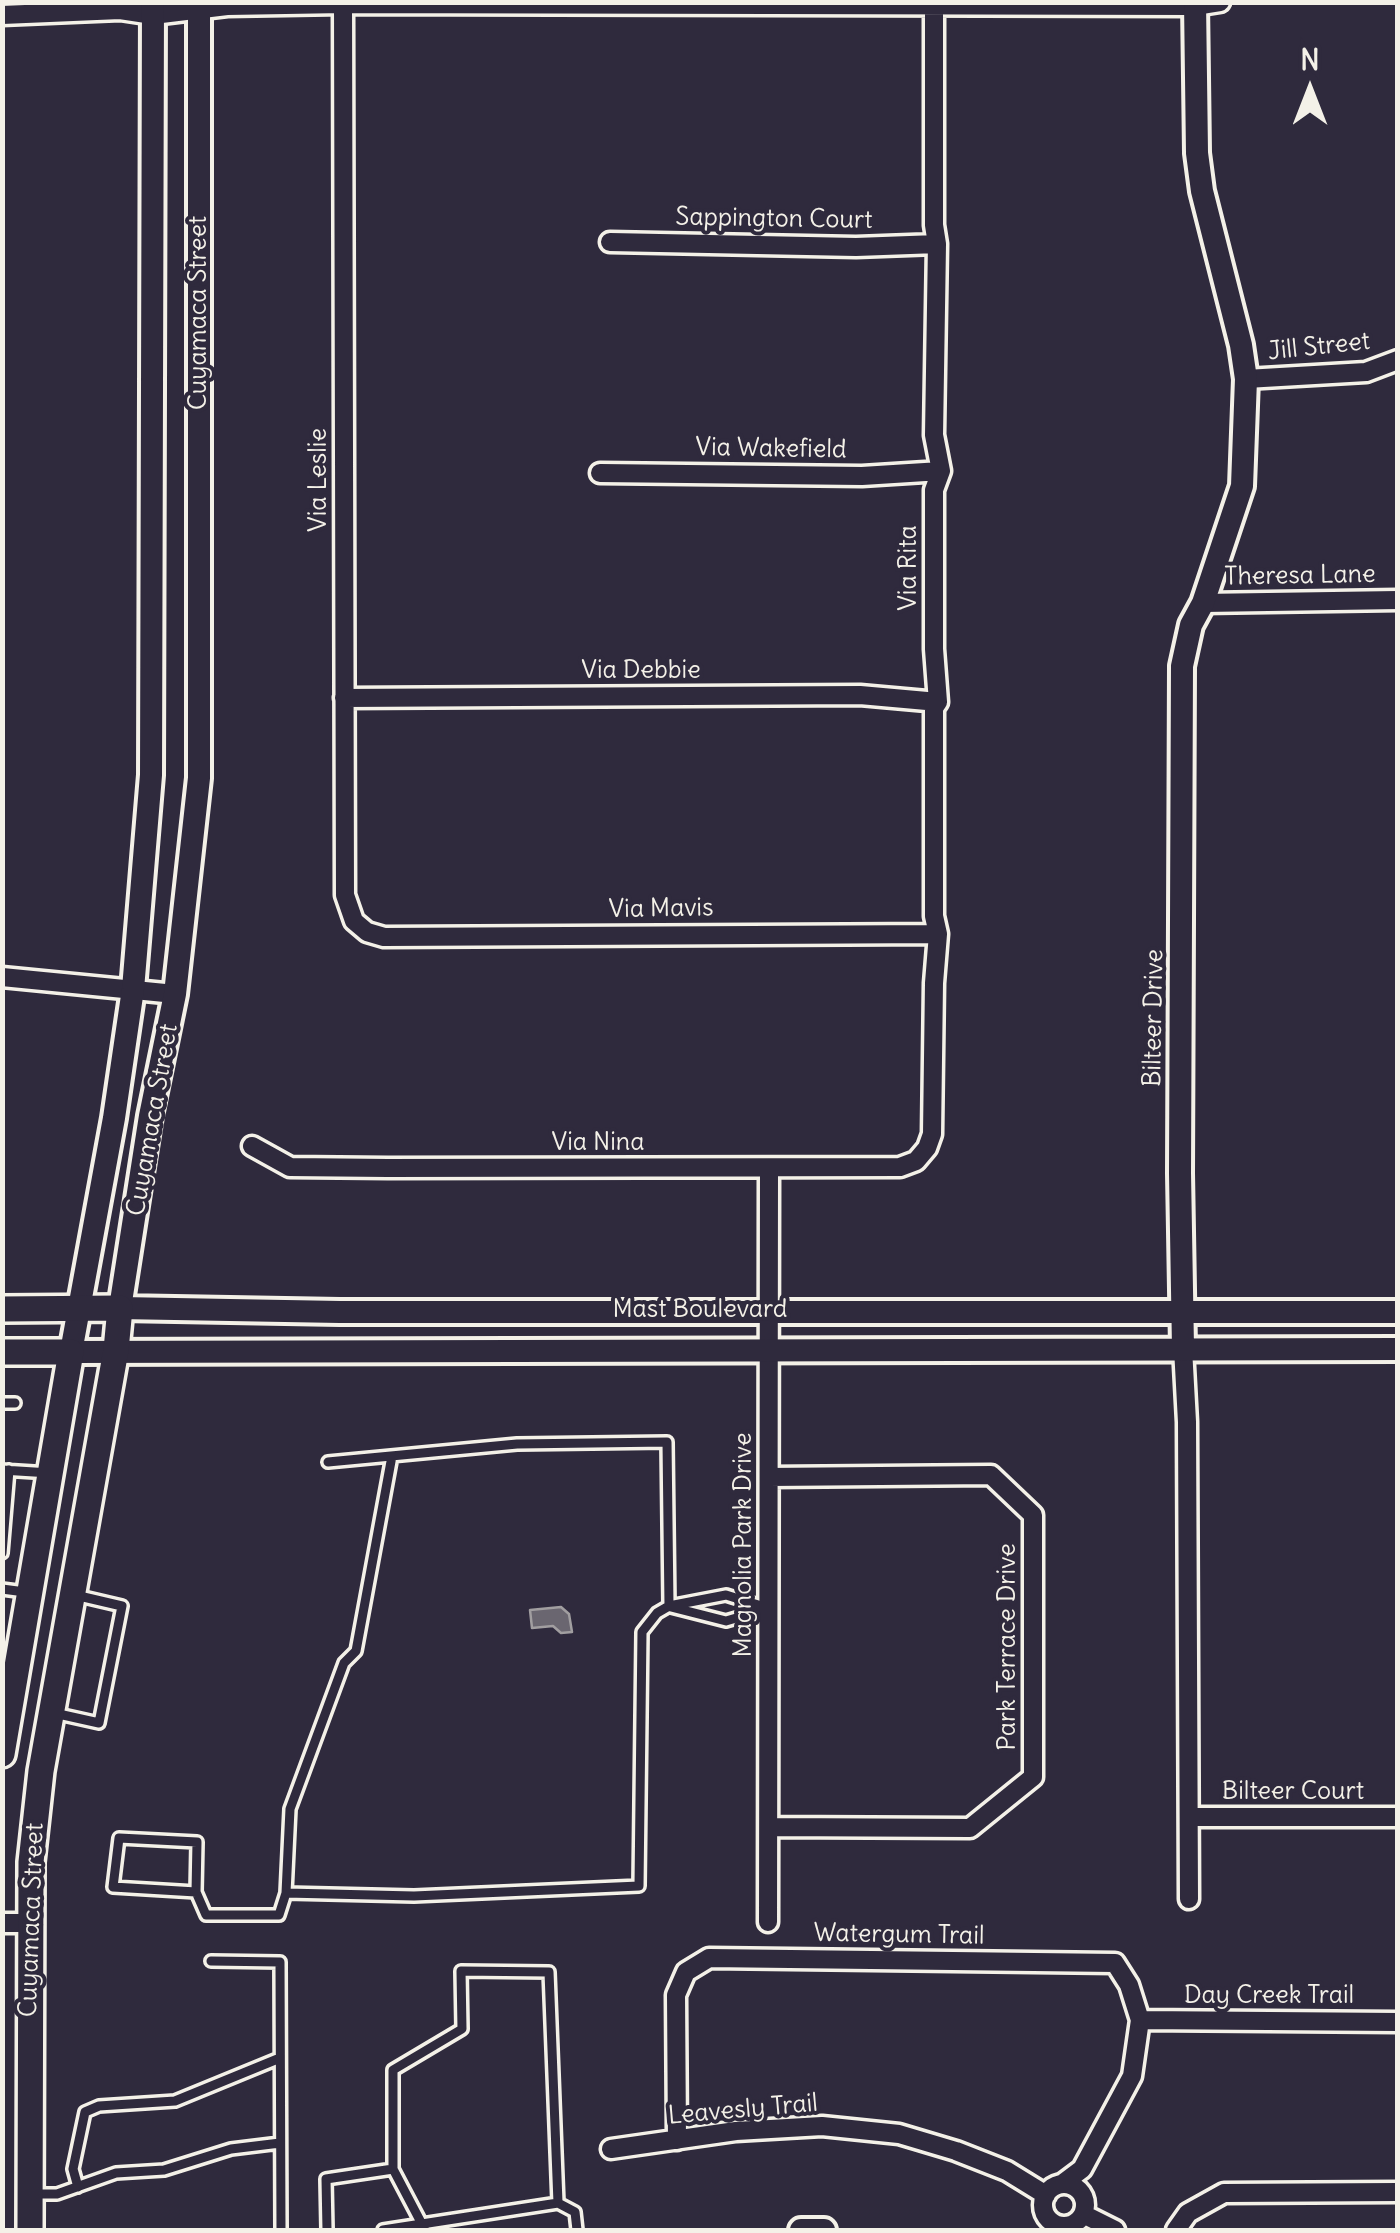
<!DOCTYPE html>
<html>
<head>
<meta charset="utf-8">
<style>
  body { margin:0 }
  #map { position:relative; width:1400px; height:2233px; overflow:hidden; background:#2f2a3d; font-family:Delius,sans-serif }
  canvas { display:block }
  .frame { position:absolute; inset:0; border:5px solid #f4f1e8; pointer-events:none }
  .north { position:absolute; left:1260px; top:40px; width:100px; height:100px; -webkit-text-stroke:8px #2f2a3d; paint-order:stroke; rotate:0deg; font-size:28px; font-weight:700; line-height:40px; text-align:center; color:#f4f1e8 }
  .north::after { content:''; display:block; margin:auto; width:35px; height:45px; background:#f4f1e8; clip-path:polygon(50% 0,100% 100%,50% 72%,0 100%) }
</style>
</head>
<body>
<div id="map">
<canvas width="1400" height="2233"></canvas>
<div class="frame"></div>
<div class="north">N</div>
</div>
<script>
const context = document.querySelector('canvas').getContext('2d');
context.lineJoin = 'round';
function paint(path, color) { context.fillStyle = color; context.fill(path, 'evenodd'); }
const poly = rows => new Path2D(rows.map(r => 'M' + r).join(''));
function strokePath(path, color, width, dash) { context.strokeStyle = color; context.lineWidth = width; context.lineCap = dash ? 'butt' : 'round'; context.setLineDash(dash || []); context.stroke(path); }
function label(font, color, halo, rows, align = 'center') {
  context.font = font + ' Delius,sans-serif'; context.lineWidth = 8; context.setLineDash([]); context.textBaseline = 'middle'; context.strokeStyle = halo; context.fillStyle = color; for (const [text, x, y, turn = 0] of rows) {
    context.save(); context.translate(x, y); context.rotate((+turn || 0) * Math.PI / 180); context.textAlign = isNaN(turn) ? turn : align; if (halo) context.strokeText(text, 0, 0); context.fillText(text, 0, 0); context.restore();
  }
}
const water = poly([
  [561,1607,569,1614,572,1632,561,1633,553,1626,532,1628,530,1610,561,1607]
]);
const lane = poly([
  [2,1403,15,1403],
  [328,1462,517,1444,667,1442,669,1606],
  [2,1470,50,1473],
  [2,1553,9,1470],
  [2,1589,25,1592],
  [671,1607,726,1621,767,1609],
  [54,1713,99,1723,122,1606,75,1595],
  [196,1892,197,1842,119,1838,113,1887,196,1892,206,1915,279,1915,286,1893,290,1809,344,1663,356,1651,392,1456],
  [286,1893,414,1896,639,1886,642,1632,657,1613,669,1606,726,1595,768,1608],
  [211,1961,280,1962,281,2230],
  [78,2187,73,2169,85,2112,99,2106,175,2101,280,2058],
  [33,2194,57,2194,116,2173,164,2170,231,2149,280,2143],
  [327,2230,326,2179,393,2169],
  [383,2230,558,2203],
  [425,2230,393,2169,393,2070,462,2029,461,1971,549,1972,558,2203,575,2212,577,2230]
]);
const street = poly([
  [343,2,345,895,354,921,367,932,384,937,938,934],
  [2,15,120,10,153,15,227,6,343,4,1195,6,1220,2],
  [610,242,856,247,937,244],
  [1246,379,1366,372,1398,360],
  [600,473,862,476,941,471],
  [1203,603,1398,600],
  [344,698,860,695,938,702],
  [2,977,175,994],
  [252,1146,290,1167,388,1168,900,1167,916,1161,927,1148,932,1134,934,983,938,934,934,916,934,708,938,702,934,649,934,490,941,471,934,435,937,244,934,225,934,2],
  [1183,1348,1187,1422,1189,1899],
  [769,1477,991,1475,1033,1515,1033,1777,970,1828,770,1827],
  [1189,1817,1398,1817],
  [768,1922,769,1168],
  [2,1923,29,1923],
  [1140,2020,1398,2022],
  [677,2140,676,1995,686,1972,709,1958,1115,1963,1129,1985,1140,2020,1132,2076,1082,2169,1062,2184],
  [611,2149,736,2131,822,2126,899,2134,956,2151,1007,2171,1046,2195],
  '1043 2205a21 21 0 1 1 42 0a21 21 0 1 1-42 0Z',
  [1083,2214,1115,2230],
  [1176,2230,1188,2213,1224,2193,1398,2192]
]);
const secondary = poly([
  [153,2,151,775,133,989,114,1118,71,1352,1398,1349],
  [199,2,199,778,175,994,150,1116,120,1308,340,1312,1398,1312],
  [1183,1348,1180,1173,1182,666,1191,625,1203,603,1242,486,1246,379,1241,345,1202,191,1197,153,1195,2],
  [801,2230,824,2230]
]);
const primary = poly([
  [2,1309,120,1308,116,1350,41,1771,31,1862,30,2230],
  [2,1352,71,1352,2,1754]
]);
const streetNames = [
  ["Sappington Court",774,219,1],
  ["Cuyamaca Street",199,313,-90],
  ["Jill Street",1319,347,-6],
  ["Via Wakefield",771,449,1],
  ["Via Leslie",319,480,-90],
  ["Via Rita",909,568,-90],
  ["Theresa Lane",1300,576,-1],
  ["Via Debbie",641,671],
  ["Via Mavis",661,909,-1],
  ["Bilteer Drive",1154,1018,-89],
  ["Cuyamaca Street",153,1120,-80],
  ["Via Nina",598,1143],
  ["Mast Boulevard",700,1310],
  ["Magnolia Park Drive",744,1545,-90],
  ["Park Terrace Drive",1008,1647,-90],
  ["Bilteer Court",1293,1792],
  ["Cuyamaca Street",32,1920,-88],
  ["Watergum Trail",899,1935,1],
  ["Day Creek Trail",1269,1996],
  ["Leavesly Trail",743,2110,-5]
];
paint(water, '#6a6670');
strokePath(water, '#a19ea0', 2.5);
strokePath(lane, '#f4f1e8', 16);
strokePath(street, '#f4f1e8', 25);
strokePath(secondary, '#f4f1e8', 30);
strokePath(primary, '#f4f1e8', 32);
strokePath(lane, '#2f2a3d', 9);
strokePath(street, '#2f2a3d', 18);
strokePath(secondary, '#2f2a3d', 22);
strokePath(primary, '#2f2a3d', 25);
label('25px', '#f4f1e8', '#2f2a3d', streetNames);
</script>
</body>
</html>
